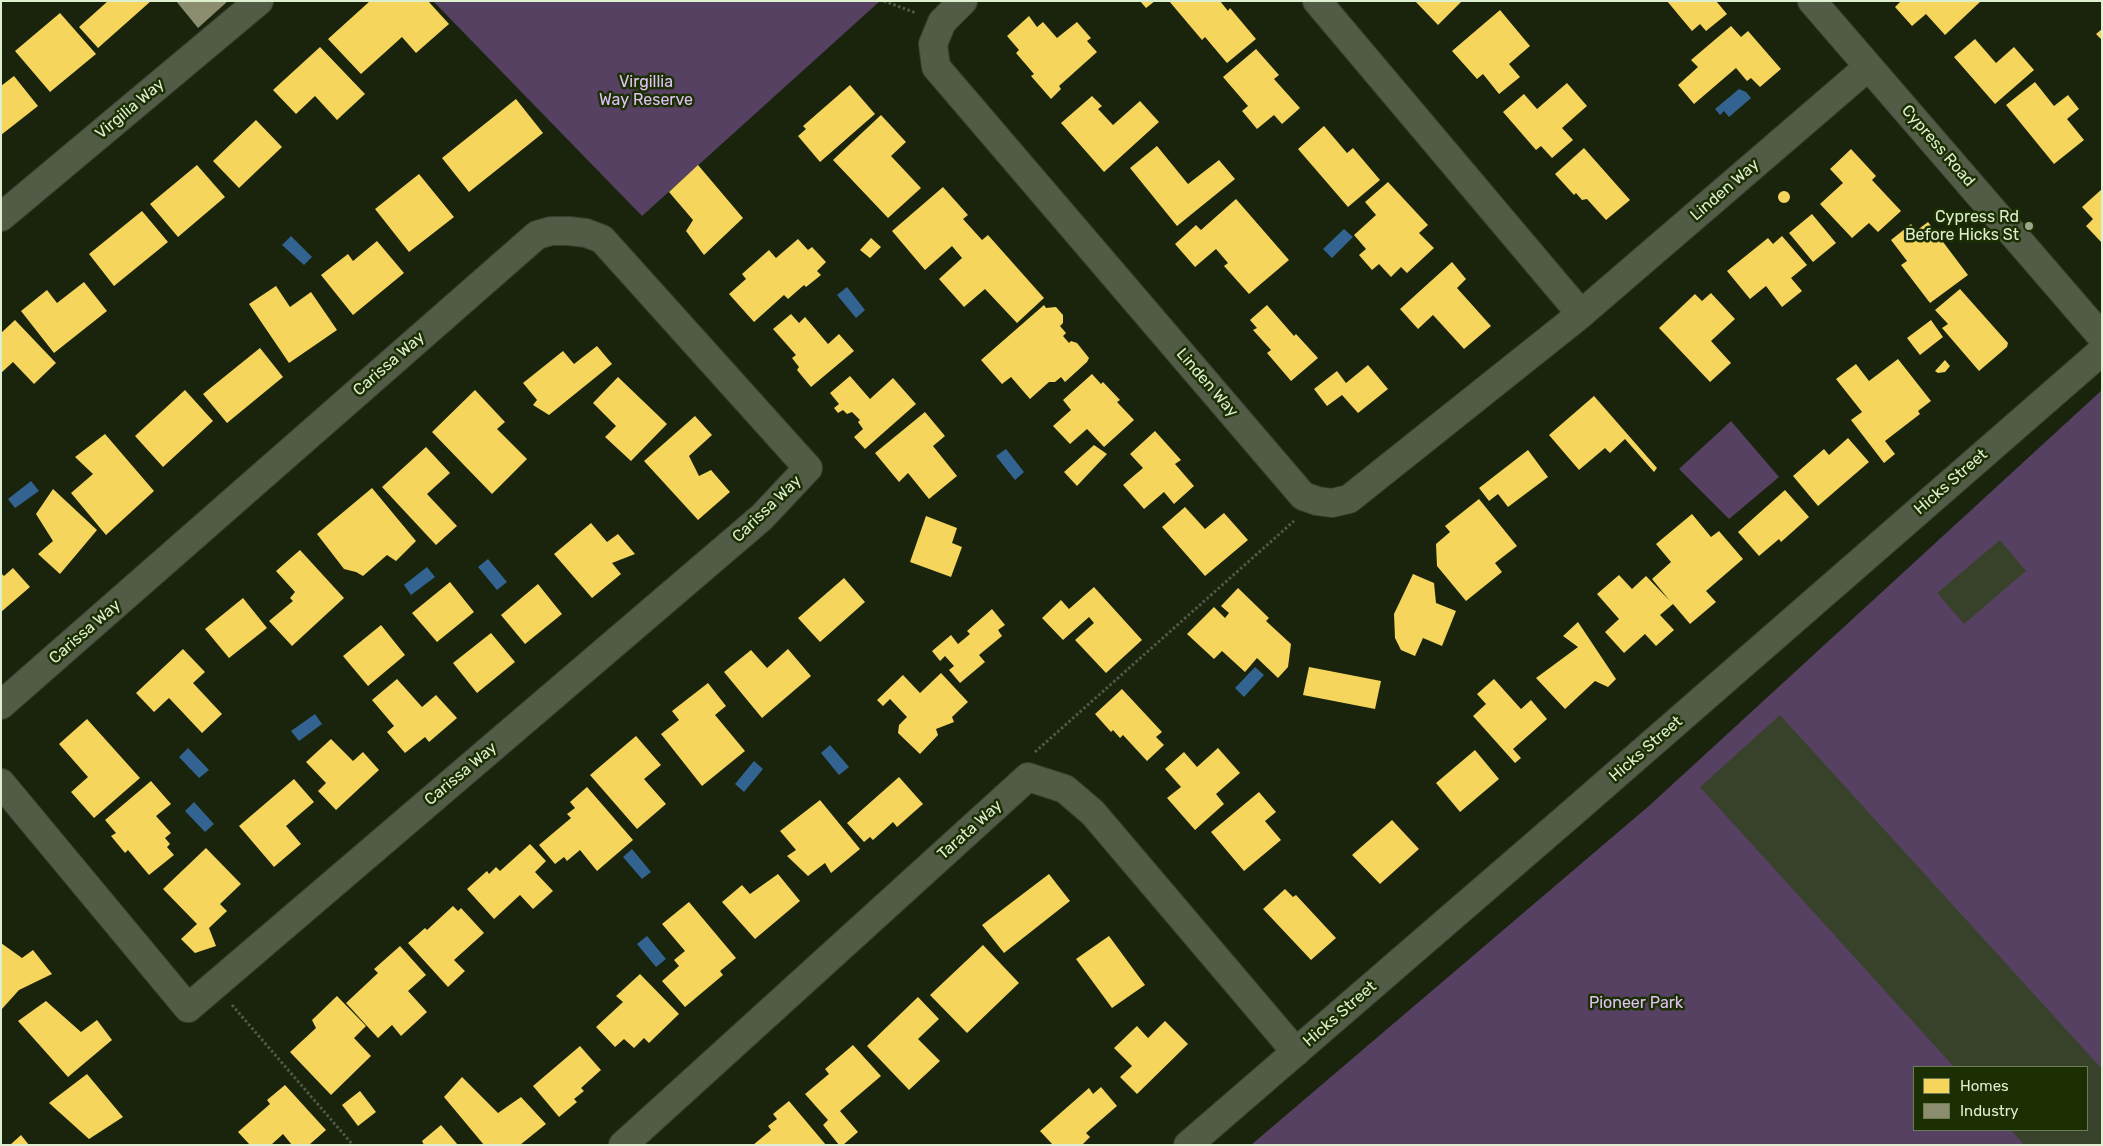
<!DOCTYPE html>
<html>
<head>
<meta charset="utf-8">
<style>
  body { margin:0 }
  #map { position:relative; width:2103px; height:1146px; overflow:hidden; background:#1a240c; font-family:Rubik,sans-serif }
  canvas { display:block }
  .frame { position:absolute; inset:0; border:2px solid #deefd0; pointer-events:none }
  .legend { position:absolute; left:1913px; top:1066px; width:175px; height:65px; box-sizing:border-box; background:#1b2f02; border:1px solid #697c54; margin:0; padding:6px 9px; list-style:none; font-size:15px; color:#deefd0 }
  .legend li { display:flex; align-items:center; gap:10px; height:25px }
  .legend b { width:25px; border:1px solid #697c54 }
</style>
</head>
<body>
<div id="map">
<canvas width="2103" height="1146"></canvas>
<div class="frame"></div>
<ul class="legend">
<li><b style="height:14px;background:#f6d55c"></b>Homes</li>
<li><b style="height:14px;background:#8c8c6e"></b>Industry</li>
</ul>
</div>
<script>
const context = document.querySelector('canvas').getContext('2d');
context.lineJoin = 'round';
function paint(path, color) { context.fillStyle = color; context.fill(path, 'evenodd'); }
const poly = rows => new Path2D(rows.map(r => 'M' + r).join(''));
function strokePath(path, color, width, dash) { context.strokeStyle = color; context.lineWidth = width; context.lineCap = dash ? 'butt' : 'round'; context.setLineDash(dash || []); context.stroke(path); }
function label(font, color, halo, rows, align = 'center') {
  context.font = font + ' Rubik,sans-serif'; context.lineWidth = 5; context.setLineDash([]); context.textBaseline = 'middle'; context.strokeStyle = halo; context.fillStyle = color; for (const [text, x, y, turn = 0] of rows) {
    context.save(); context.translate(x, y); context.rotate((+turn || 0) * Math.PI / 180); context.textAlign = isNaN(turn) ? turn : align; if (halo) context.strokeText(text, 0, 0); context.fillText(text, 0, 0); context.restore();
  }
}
const green = poly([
  [433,1,880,1,642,216],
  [2102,390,2102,1145,1251,1145,1650,805],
  [1914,1067,2087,1067,2087,1130,1914,1130],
  [1731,421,1779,477,1729,519,1679,469]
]);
const water = poly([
  [1739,89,1746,92,1751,98,1729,117,1724,111,1720,115,1715,109],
  [1344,229,1353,237,1332,258,1323,249],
  [291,236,312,257,304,265,282,245],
  [847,287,865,310,856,318,837,295],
  [1006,449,1024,472,1015,480,996,456],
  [31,481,39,491,15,508,8,499],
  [488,559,507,582,497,590,478,567],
  [427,567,435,577,411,595,404,585],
  [1255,667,1264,675,1244,697,1235,688],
  [315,714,322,724,299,741,291,731],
  [830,745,849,767,839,775,821,753],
  [188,748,209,770,199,778,179,757],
  [754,761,763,769,744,792,735,784],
  [194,802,214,824,205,832,185,811],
  [632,849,651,872,642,879,623,857],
  [647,936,666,959,656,967,637,944]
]);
const homes = poly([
  [108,1,151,1,98,48,79,27],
  [370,1,428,1,449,24,416,53,402,37,361,74,328,39],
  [1140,1,1155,1,1146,8],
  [1169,1,1220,1,1228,11,1230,8,1256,39,1227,63,1205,37,1202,40],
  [1415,1,1462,1,1438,25],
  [1667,1,1716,1,1727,14,1706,31,1700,24,1692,31],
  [1901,1,1981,1,1945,35,1926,14,1912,26,1895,7],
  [1500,10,1530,46,1509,64,1520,77,1499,94,1483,74,1477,79,1452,51],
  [60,13,96,54,50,92,15,51],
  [1029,16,1037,27,1043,22,1057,38,1077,22,1091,38,1087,41,1097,52,1059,86,1061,89,1051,99,1031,76,1034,74,1016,53,1019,50,1007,36],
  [1731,26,1741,37,1748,31,1781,69,1760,87,1751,78,1747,81,1736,68,1694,104,1678,85,1698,67,1691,60],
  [2102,29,2102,40,2096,34],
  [1975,39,1996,63,2014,47,2034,70,1995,104,1954,57],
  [320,47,365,94,337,120,315,96,296,114,273,90],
  [1256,49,1279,75,1274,79,1300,108,1282,124,1274,115,1257,129,1242,111,1248,106,1223,77],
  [14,76,38,106,1,135,1,86],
  [2035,82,2054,106,2068,95,2079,109,2067,119,2084,140,2054,164,2006,105],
  [1567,83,1587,106,1562,128,1573,140,1552,158,1541,146,1536,150,1503,112,1524,94,1537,109],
  [850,85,875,114,820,162,798,136,806,129,803,126],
  [1092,96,1102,106,1098,109,1113,125,1140,101,1159,122,1104,172,1061,123],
  [516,99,543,133,469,192,442,158],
  [881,115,906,142,891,156,921,188,888,218,833,160],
  [256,120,282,147,239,188,213,161],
  [1324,126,1347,153,1353,148,1380,180,1348,207,1298,149],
  [1157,146,1188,184,1219,160,1235,179,1177,226,1130,168],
  [1584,148,1630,200,1606,220,1587,199,1582,200,1576,193,1574,195,1555,174],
  [1851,149,1876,176,1872,180,1901,211,1878,232,1869,223,1852,238,1820,204,1843,183,1830,169],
  [197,165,225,197,178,237,150,204],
  [698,165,743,218,704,255,686,231,693,220,669,192],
  [419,174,454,217,409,252,375,209],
  [1388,182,1428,225,1419,233,1434,248,1407,273,1401,267,1391,277,1379,264,1372,270,1359,255,1366,249,1354,235,1376,215,1365,202],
  [943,187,968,215,963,219,982,240,988,235,1044,298,1017,323,985,289,964,307,939,279,962,258,952,246,925,270,892,231],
  [2102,189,2102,243,2086,226,2093,219,2082,207],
  '1778 197a6 6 0 1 1 12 0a6 6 0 1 1-12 0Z',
  [1236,199,1289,260,1249,294,1224,266,1228,263,1216,249,1195,267,1175,244,1196,225,1201,230],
  [142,211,168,242,114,286,89,254],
  [1812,214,1836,243,1813,262,1789,233],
  [1928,222,1968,275,1930,303,1901,265,1907,261,1891,240,1911,224,1916,231],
  [1782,236,1807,265,1791,278,1802,291,1782,307,1766,286,1750,299,1727,271,1768,238,1773,244],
  [871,238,881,247,870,258,860,250],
  [798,239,808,250,812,247,826,262,817,271,821,275,806,287,804,285,788,299,784,295,754,322,729,294,746,279,742,274,769,250,776,258],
  [377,241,404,273,353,315,321,275,348,254,353,261],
  [1452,262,1466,279,1457,288,1491,326,1464,349,1433,315,1418,329,1400,309],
  [84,282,107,311,54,353,21,311,47,290,57,303],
  [276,286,290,307,311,292,337,330,289,363,249,304],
  [1960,289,2008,343,2007,347,1979,371,1942,328,1948,324,1935,310],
  [1711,293,1735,319,1711,341,1731,363,1710,382,1659,328,1695,294,1702,301],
  [1044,305,1046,308,1056,307,1063,315,1063,323,1060,326,1066,333,1063,336,1069,343,1071,341,1077,343,1089,358,1087,362,1065,382,1061,377,1055,382,1049,382,1030,399,1011,377,1002,384,981,360],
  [1267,305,1294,336,1296,334,1318,358,1291,381,1267,353,1271,350,1253,330,1257,328,1250,320],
  [791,314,799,323,805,317,828,344,839,334,854,351,811,387,797,370,799,367,792,358,796,355,773,329],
  [15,320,56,363,34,384,13,362,1,373,1,333],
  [1931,320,1943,337,1920,355,1907,338],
  [597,346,612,364,549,415,533,405,537,400,523,383,563,351,574,364],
  [260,348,283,377,227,423,203,394],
  [1898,359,1931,401,1918,411,1920,414,1885,441,1895,454,1884,463,1851,420,1862,412,1836,379,1856,364,1869,381],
  [1945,360,1950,366,1945,372,1938,373,1935,371],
  [1368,365,1388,389,1358,413,1342,395,1327,406,1314,389,1337,371,1346,383],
  [1092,374,1101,384,1103,382,1120,400,1117,402,1134,420,1104,447,1087,429,1070,444,1053,426,1071,410,1063,400],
  [850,376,870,399,893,378,916,404,865,449,854,437,863,429,858,422,860,420,852,412,847,414,843,410,838,413,834,408,839,404,830,393],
  [618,377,667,424,631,461,605,437,616,426,593,403],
  [185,390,213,421,163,467,135,436],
  [475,390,505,422,497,429,527,459,492,494,432,432],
  [1594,396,1657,468,1654,472,1625,439,1610,453,1605,448,1579,470,1549,435],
  [925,412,945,436,933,446,957,476,929,499,908,473,899,482,875,453],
  [695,416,712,435,689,456,699,476,711,470,730,492,698,520,644,461],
  [1155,431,1181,460,1175,464,1194,486,1174,504,1164,492,1144,509,1123,485,1143,468,1130,454],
  [105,434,154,491,106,535,71,493,93,474,75,457],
  [1848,438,1869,462,1818,506,1793,476,1824,449,1829,455],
  [1094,445,1107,454,1077,486,1064,472],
  [426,447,450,473,427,494,457,526,436,545,382,487],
  [1528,450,1548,477,1508,507,1498,494,1489,501,1479,488],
  [372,488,416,541,396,561,387,555,363,576,356,572,344,569,317,534],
  [53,489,97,530,60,574,38,554,53,541,36,514],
  [1785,490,1809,517,1781,542,1779,539,1759,556,1738,532],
  [1479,499,1517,546,1495,563,1502,572,1466,601,1437,566,1436,544,1450,532,1445,526],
  [1185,507,1205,529,1224,513,1248,540,1205,576,1162,527],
  [1692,514,1711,537,1719,531,1743,559,1706,591,1716,602,1690,624,1673,604,1660,615,1674,630,1656,646,1645,634,1624,653,1605,632,1619,619,1597,594,1619,575,1632,589,1646,576,1670,601,1652,579,1671,562,1656,544],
  [926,516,957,528,952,543,962,547,951,577,910,562],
  [591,523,607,542,618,534,635,554,612,563,621,574,592,598,554,554],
  [300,550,344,598,292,646,269,621,293,601,290,598,295,592,276,571],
  [13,568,30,587,1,612,1,573,4,576],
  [1413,574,1434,583,1436,603,1456,611,1442,646,1423,638,1415,656,1401,650,1395,638,1394,614],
  [844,578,865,602,820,642,798,618],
  [450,582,474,612,437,642,412,613],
  [538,584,562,614,525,644,501,615],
  [1094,587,1142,640,1106,673,1075,640,1094,623,1089,617,1063,640,1042,618,1061,600,1069,609],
  [1238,588,1269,618,1266,621,1291,644,1288,667,1278,678,1257,658,1245,672,1222,651,1214,659,1187,634,1214,607,1225,618,1229,613,1221,606],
  [243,598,267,628,229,658,205,629],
  [992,609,1005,625,998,630,1002,636,979,655,985,662,960,683,949,670,954,666,945,656,940,661,932,651,951,635,958,644,970,634,967,631],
  [1578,622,1616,679,1608,687,1595,681,1565,709,1536,678,1578,647,1563,636],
  [381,625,405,655,368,686,343,656],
  [491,633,515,662,477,693,453,663],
  [183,649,205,672,193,683,222,714,202,733,169,698,154,712,136,693],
  [788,649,811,676,762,718,724,672,751,650,767,668],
  [1309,667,1381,681,1375,709,1303,695],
  [941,673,968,702,952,717,954,722,936,729,938,735,920,754,898,733,899,725,907,717,890,699,883,706,877,700,903,675,920,693],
  [397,679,422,707,436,695,457,718,429,742,425,737,405,753,387,732,394,726,372,700],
  [1494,679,1521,709,1531,700,1547,719,1513,749,1521,758,1515,763,1473,716,1486,704,1477,694],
  [708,683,726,706,715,715,745,751,702,786,661,734,679,720,672,711],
  [1122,689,1162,732,1156,737,1164,745,1147,761,1123,735,1120,738,1113,730,1111,732,1095,714],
  [87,719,140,778,94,818,71,792,88,777,59,744],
  [636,736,661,765,644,779,666,804,637,829,590,775],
  [331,739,353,761,363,752,379,770,336,810,318,791,326,783,306,762],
  [1218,748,1240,773,1216,794,1224,804,1195,830,1167,798,1181,787,1165,769,1184,752,1197,767],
  [1475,750,1499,779,1460,812,1436,783],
  [899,777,923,804,897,827,893,822,873,840,870,837,864,842,847,823],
  [294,779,314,802,286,826,301,844,274,867,239,826],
  [151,781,171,804,156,816,171,833,165,838,170,844,167,847,174,855,149,875,128,850,125,853,111,836,116,833,105,820],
  [587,787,633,840,597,871,580,850,567,861,564,857,555,864,539,845,571,818,567,814,575,808,570,802],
  [1259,792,1276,812,1265,821,1281,840,1244,871,1211,832],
  [820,800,860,849,831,873,825,863,808,876,787,856,796,850,780,831],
  [1392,820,1419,849,1380,884,1352,855],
  [530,844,546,861,535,872,553,891,533,909,520,895,494,919,467,889,487,871,489,874,496,867,500,871],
  [206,848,241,884,220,904,227,911,209,928,216,946,195,953,181,939,197,924,163,889],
  [778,874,800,901,755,939,722,902,742,885,750,894],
  [1049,874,1070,901,1004,953,982,925],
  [1285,889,1293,897,1296,895,1336,938,1311,960,1263,909],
  [689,902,736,958,720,971,723,975,685,1007,662,981,679,966,674,960,685,951,662,924],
  [453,906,458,911,461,908,484,933,454,960,465,971,448,987,408,943,425,928,427,930],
  [1109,936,1145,985,1112,1008,1076,959],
  [1,943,22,958,33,950,52,974,19,990,1,1010],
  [983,945,1019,983,967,1033,930,995],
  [400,946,426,975,408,991,427,1012,401,1036,392,1025,378,1038,346,1003,378,973,374,969],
  [640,974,679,1014,649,1043,644,1038,634,1048,624,1039,615,1047,596,1027,623,1002,616,996],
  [337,996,366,1026,354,1038,371,1056,331,1095,290,1052,316,1028,312,1020],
  [918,997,939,1019,918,1039,940,1061,909,1090,867,1046],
  [46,1001,81,1032,97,1020,112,1040,68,1077,18,1021],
  [1165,1021,1188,1044,1137,1094,1120,1077,1132,1066,1114,1048,1137,1026,1148,1038],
  [853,1045,881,1076,840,1111,858,1132,843,1145,839,1145,823,1125,828,1120,805,1094,829,1074,825,1069],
  [580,1046,601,1070,581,1088,584,1091,574,1099,577,1102,559,1117,533,1086],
  [87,1074,123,1117,89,1139,49,1103],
  [462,1077,498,1113,521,1097,546,1124,520,1145,484,1145,444,1097],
  [285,1085,326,1130,309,1145,292,1145,283,1134,271,1145,250,1145,238,1132,270,1104,267,1100],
  [1101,1087,1117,1106,1086,1133,1090,1137,1082,1145,1053,1145,1040,1131,1089,1088,1093,1094],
  [360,1091,376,1112,358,1126,342,1105],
  [789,1101,826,1145,753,1145,771,1130,768,1126,777,1119,773,1114],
  [441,1125,458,1145,424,1145,422,1141],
  [21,1135,29,1145,10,1145]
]);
const industry = poly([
  [176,1,228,1,198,28]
]);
const building = poly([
  [2000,540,2026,571,1964,624,1937,593],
  [1780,715,2102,1069,2102,1145,2024,1145,2011,1130,2087,1130,2087,1067,1954,1067,1700,787]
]);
const path = poly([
  [884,1,916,13],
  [1035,752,1294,521],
  [232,1005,353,1145]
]);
const street = poly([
  [963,1,942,22,933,44,936,67,1303,496,1317,501,1332,503,1349,499,1581,314,1868,67],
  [1317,1,1581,314],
  [1,217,259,1],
  [1,705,537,235,551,231,569,231,586,233,602,239,808,468,762,517,188,1008,1,783],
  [623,1145,1028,777,1065,789,1093,813,1296,1052]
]);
const secondary = poly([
  [1812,1,2102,337],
  [1188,1145,1571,814,2102,351]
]);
const markers = [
  [2029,226,5,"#99a88b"]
];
const parkNames = [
  ["Virgillia",646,82],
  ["Way Reserve",646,100],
  ["Pioneer Park",1636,1003]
];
const streetNames = [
  ["Virgilia Way",130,109,-40],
  ["Cypress Road",1938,146,49],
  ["Linden Way",1725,190,-41],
  ["Carissa Way",389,364,-41],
  ["Linden Way",1207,383,49],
  ["Hicks Street",1951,482,-41],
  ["Carissa Way",767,509,-44],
  ["Carissa Way",85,632,-41],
  ["Hicks Street",1646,749,-41],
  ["Carissa Way",461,774,-40],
  ["Tarata Way",970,830,-42],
  ["Hicks Street",1340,1014,-41]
];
const poiNames = [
  ["Cypress Rd",2019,217],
  ["Before Hicks St",2019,235]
];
paint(green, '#564162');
paint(water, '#336491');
paint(homes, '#f6d55c');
paint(industry, '#8c8c6e');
paint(building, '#38422a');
strokePath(street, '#363f2d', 30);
strokePath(secondary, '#363f2d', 30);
strokePath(path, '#515a48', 3, [2.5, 2.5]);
strokePath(street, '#515b46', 28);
strokePath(secondary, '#515b46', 28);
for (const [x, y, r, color] of markers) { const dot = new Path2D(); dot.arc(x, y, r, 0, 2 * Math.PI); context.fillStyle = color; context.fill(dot); strokePath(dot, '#1b2f02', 2); }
label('16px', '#e0c2f7', '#1b2f02', parkNames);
label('16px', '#deefd0', '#1b2f02', streetNames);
label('16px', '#deefd0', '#1b2f02', poiNames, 'right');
</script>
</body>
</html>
